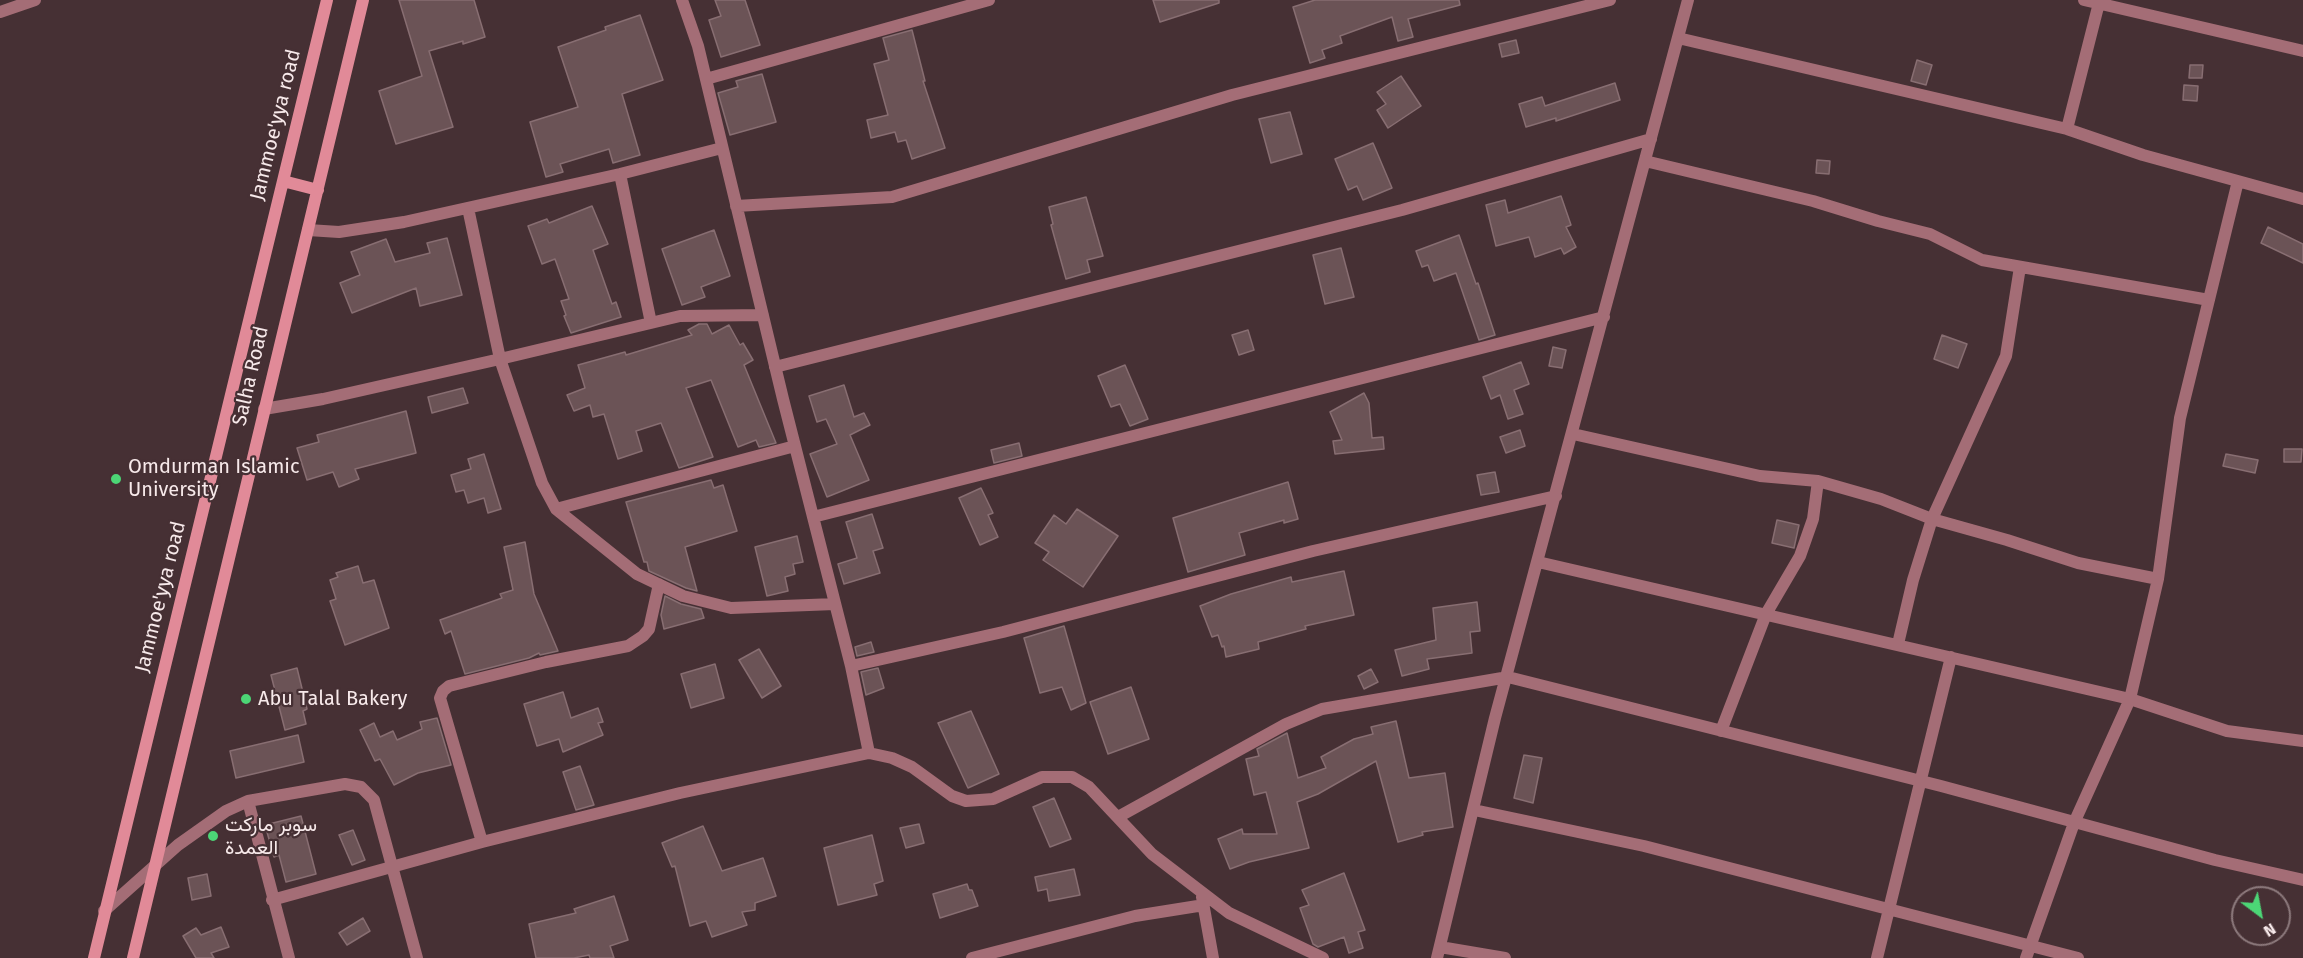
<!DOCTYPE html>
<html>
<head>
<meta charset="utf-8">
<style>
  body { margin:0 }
  #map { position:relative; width:2303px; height:958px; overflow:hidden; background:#463034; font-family:"Fira Sans",sans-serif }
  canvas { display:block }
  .north { position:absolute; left:2231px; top:886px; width:60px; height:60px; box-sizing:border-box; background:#463034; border:2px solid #8d7a7d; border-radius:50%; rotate:148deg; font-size:16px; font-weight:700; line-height:24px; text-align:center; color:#f7e9ea }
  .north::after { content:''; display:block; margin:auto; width:21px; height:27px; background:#4cd676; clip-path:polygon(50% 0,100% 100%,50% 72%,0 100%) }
</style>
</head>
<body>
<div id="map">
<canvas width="2303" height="958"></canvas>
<div class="north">N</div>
</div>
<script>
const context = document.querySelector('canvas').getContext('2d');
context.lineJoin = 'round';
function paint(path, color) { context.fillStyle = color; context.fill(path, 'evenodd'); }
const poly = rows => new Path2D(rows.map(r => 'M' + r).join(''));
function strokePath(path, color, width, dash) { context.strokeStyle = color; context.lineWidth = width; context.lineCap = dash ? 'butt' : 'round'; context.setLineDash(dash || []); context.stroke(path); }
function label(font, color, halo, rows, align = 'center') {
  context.font = font + ' "Fira Sans",Vazirmatn,sans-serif'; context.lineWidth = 4.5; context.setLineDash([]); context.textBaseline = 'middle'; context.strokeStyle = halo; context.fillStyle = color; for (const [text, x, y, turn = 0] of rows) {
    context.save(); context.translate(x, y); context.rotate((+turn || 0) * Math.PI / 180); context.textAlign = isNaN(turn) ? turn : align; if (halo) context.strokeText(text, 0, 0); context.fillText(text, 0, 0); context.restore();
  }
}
const building = poly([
  [399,0,474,0,485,37,463,44,463,41,429,51,453,127,396,144,379,91,422,76,399,0],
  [715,0,745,0,760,45,721,57,709,20,721,16,715,0],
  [1153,0,1219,0,1219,3,1160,22,1153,0],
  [1315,0,1459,0,1460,5,1408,19,1413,37,1398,41,1392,17,1340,36,1342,43,1322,50,1325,58,1310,63,1293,7,1315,0],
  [640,15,663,80,622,94,640,155,613,163,609,149,560,164,563,172,546,177,530,122,578,107,558,47,606,30,605,27,640,15],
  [912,30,925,81,923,81,945,148,912,159,906,140,898,142,895,132,871,138,867,120,888,115,874,64,889,60,883,38,912,30],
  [1516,40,1519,53,1502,57,1499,44,1516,40],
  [1917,60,1932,65,1926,85,1911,81,1917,60],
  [2190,65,2203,65,2202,78,2189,78,2190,65],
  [762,74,776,122,730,135,718,93,738,87,736,81,762,74],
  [1401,76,1421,106,1388,128,1377,110,1386,104,1377,92,1401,76],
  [1615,83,1620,100,1556,121,1556,118,1526,127,1519,104,1542,97,1545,106,1615,83],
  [2184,85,2198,86,2197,101,2183,100,2184,85],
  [1290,112,1302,154,1271,163,1259,119,1290,112],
  [1373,143,1392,188,1363,200,1357,186,1348,190,1335,159,1373,143],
  [1817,160,1830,161,1829,174,1816,173,1817,160],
  [1561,196,1571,225,1566,227,1576,247,1564,254,1561,248,1535,257,1529,237,1496,246,1486,205,1505,200,1508,213,1561,196],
  [1086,197,1103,256,1087,260,1090,272,1066,279,1051,225,1053,224,1049,207,1086,197],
  [592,206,608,244,593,250,612,304,616,302,621,317,571,333,564,316,566,315,561,301,569,299,555,259,542,264,528,226,547,219,549,223,592,206],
  [2268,227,2303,244,2303,263,2261,243,2268,227],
  [714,230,730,276,701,287,705,297,682,305,662,249,714,230],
  [1459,235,1476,284,1478,283,1495,335,1479,340,1456,273,1434,281,1428,265,1422,267,1416,251,1459,235],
  [447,238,462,295,420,306,416,288,352,313,340,283,360,275,351,252,386,239,395,262,430,253,427,243,447,238],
  [1341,248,1354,297,1325,304,1313,255,1341,248],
  [699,324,707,324,712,334,729,325,740,345,743,343,753,360,744,365,776,443,759,447,756,440,738,447,711,380,686,388,713,457,679,468,661,423,636,431,642,451,618,459,604,414,593,417,590,405,574,411,567,395,585,388,578,365,625,352,626,355,692,335,688,330,699,324],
  [1248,330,1254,350,1239,355,1232,335,1248,330],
  [1942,335,1967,344,1958,368,1934,359,1942,335],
  [1553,347,1566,350,1562,368,1549,366,1553,347],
  [1521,362,1529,384,1514,390,1523,414,1508,419,1500,395,1491,399,1483,377,1521,362],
  [1125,365,1148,419,1130,426,1120,404,1111,407,1098,376,1125,365],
  [844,385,854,417,864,413,870,425,850,435,869,480,827,497,810,454,837,444,826,419,817,422,809,396,844,385],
  [463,388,468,403,432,413,428,397,463,388],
  [1364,393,1369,403,1372,438,1383,437,1384,449,1335,454,1333,441,1342,440,1330,412,1364,393],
  [406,411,416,453,355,469,359,479,339,487,333,472,307,480,297,448,319,442,317,435,406,411],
  [1520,430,1525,446,1506,453,1500,437,1520,430],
  [1019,443,1022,456,994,463,991,450,1019,443],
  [2284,449,2302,449,2301,462,2284,462,2284,449],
  [484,454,501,509,488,513,484,498,468,503,464,490,456,492,451,475,471,469,468,459,484,454],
  [2226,454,2258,460,2255,473,2223,466,2226,454],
  [1495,472,1499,492,1481,495,1477,475,1495,472],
  [711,480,714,488,723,485,737,531,685,547,697,591,686,588,649,571,647,562,644,562,626,502,711,480],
  [1288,482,1298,519,1284,523,1284,520,1239,533,1245,555,1188,572,1173,518,1288,482],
  [981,488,993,513,988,515,998,537,980,545,959,498,981,488],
  [1077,509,1118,536,1083,587,1043,560,1049,552,1035,543,1054,515,1066,524,1077,509],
  [872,514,883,548,873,551,880,573,844,584,838,564,857,558,846,522,872,514],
  [1777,520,1799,525,1794,548,1772,543,1777,520],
  [797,536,803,562,793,564,795,574,785,577,788,591,767,596,755,547,797,536],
  [525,542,534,594,558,651,540,655,539,653,529,658,465,674,451,631,445,634,440,620,502,598,500,594,513,590,504,547,525,542],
  [358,566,363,583,374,580,389,628,345,645,330,601,336,599,330,580,338,577,336,573,358,566],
  [1344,571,1354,615,1305,626,1306,629,1258,642,1259,649,1226,657,1224,646,1222,647,1218,635,1212,637,1200,606,1231,594,1291,577,1292,582,1344,571],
  [665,596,681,604,701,609,704,618,664,629,661,615,665,596],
  [1477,602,1480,631,1470,632,1472,653,1427,659,1429,669,1402,676,1395,650,1436,640,1433,608,1477,602],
  [1064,626,1086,703,1071,710,1062,687,1040,693,1024,638,1064,626],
  [871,642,874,652,857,656,855,647,871,642],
  [759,649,781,686,762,698,739,660,759,649],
  [715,664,724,698,691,708,681,674,715,664],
  [297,668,307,709,303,711,306,724,285,730,271,675,297,668],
  [878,668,884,688,866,695,861,672,878,668],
  [1371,669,1378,682,1364,689,1358,676,1371,669],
  [1131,687,1149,739,1108,754,1090,702,1131,687],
  [563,692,571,718,598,708,603,722,598,723,603,735,563,752,559,739,537,746,524,704,563,692],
  [971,711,999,774,968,788,938,723,971,711],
  [437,718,451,765,418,773,394,785,380,759,375,761,360,730,374,723,380,737,393,731,397,740,422,729,420,722,437,718],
  [1396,721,1409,778,1445,773,1453,827,1422,832,1423,835,1398,842,1376,761,1318,794,1297,802,1309,848,1249,862,1230,869,1218,839,1242,829,1243,834,1277,834,1266,792,1254,795,1246,759,1259,756,1257,749,1287,733,1298,778,1326,768,1321,757,1354,739,1373,734,1371,727,1396,721],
  [298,735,304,762,236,778,230,751,298,735],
  [1524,755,1542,758,1533,803,1514,798,1524,755],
  [580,766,594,805,576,810,563,772,580,766],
  [1054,798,1071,839,1050,847,1033,807,1054,798],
  [301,816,316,874,286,882,279,855,274,857,265,825,301,816],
  [919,824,924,843,906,848,900,828,919,824],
  [703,826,722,871,763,858,776,896,755,903,755,910,742,912,747,925,712,937,706,921,690,926,675,866,672,867,662,843,703,826],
  [353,830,365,860,352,865,339,835,353,830],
  [872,835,883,881,874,884,877,895,838,905,824,848,872,835],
  [1074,869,1080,895,1049,901,1047,889,1038,891,1035,877,1074,869],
  [1344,873,1365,930,1358,932,1363,948,1349,953,1344,937,1318,947,1313,944,1300,908,1309,905,1302,890,1344,873],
  [207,874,211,896,192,900,188,878,207,874],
  [967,884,969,890,972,890,978,906,940,918,933,894,967,884],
  [614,896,628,940,610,946,614,958,590,958,589,955,574,958,536,958,529,924,576,913,574,909,614,896],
  [363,918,370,931,347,945,339,933,363,918],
  [221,927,229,947,211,953,214,958,196,958,183,936,196,928,201,935,221,927]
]);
const minor = poly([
  [682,0,698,46,783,399,851,666,869,753],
  [2084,0,2303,51],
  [0,12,35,0],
  [1678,38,2067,129,2143,155,2303,199],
  [706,79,989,0],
  [2067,129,2099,3],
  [1645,161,1813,201,1878,221,1930,234,1982,260,2209,300],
  [620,174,651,323],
  [736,206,892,197,1232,95,1610,0],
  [468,208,500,359,542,483,556,509,637,574,683,596,731,608,835,604],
  [308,230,339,232,404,222,620,174,722,148],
  [775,367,1402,210,1651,139],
  [264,409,323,399,500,359,680,316,763,315],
  [1573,434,1760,476,1818,481,1881,499,1932,519,2007,540,2078,563,2158,579],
  [556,509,795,446],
  [813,517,1604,317],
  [1538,562,2130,699,2227,731,2303,741],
  [1898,644,1913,580,1932,519,2006,356,2020,267],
  [851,666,1003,632,1313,551,1556,496],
  [1721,731,1766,614,1800,556,1813,519,1818,481],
  [248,801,289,958],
  [1474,810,1644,846,2078,958],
  [1118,817,1286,724,1322,709,1508,677,1941,786,2215,860,2303,880],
  [482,842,440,698,443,691,449,686,546,662,628,646,643,636,649,629,659,584],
  [1202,897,1213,958],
  [272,900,482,842,680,793,869,753,892,758,912,767,952,796,966,801,993,799,1042,777,1072,777,1089,787,1152,854,1229,913,1323,958],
  [104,911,178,845,226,811,248,801,345,784,361,787,374,800,417,958],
  [1440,947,1505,958],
  [972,958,1135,916,1204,905],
  [1437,958,1495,718,1688,0],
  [1877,958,1951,657],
  [2026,958,2074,823,2130,699,2158,579,2180,418,2238,181]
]);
const secondary = poly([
  [283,181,318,190],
  [94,958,327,0],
  [133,958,363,0]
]);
const markers = [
  [116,479,6,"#4cd676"],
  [246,699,6,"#4cd676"],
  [213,836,6,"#4cd676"]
];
const streetNames = [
  ["Jammoe'yya road",276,125,-76],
  ["Salha Road",251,376,-77],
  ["Jammoe'yya road",161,597,-76]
];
const poiNames = [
  ["Omdurman Islamic",128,467],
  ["University",128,490],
  ["Abu Talal Bakery",258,699],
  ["سوبر ماركت",225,825],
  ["العمدة",225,848]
];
paint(building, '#6b5356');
strokePath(building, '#886e72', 1.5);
strokePath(minor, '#a46d76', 12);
strokePath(secondary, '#e18a98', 12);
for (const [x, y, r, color] of markers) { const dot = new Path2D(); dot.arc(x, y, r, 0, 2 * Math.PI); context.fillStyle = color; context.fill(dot); strokePath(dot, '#463034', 2); }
label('20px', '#f7e9ea', '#463034', streetNames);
label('20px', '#f7e9ea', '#463034', poiNames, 'left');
</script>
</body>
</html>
